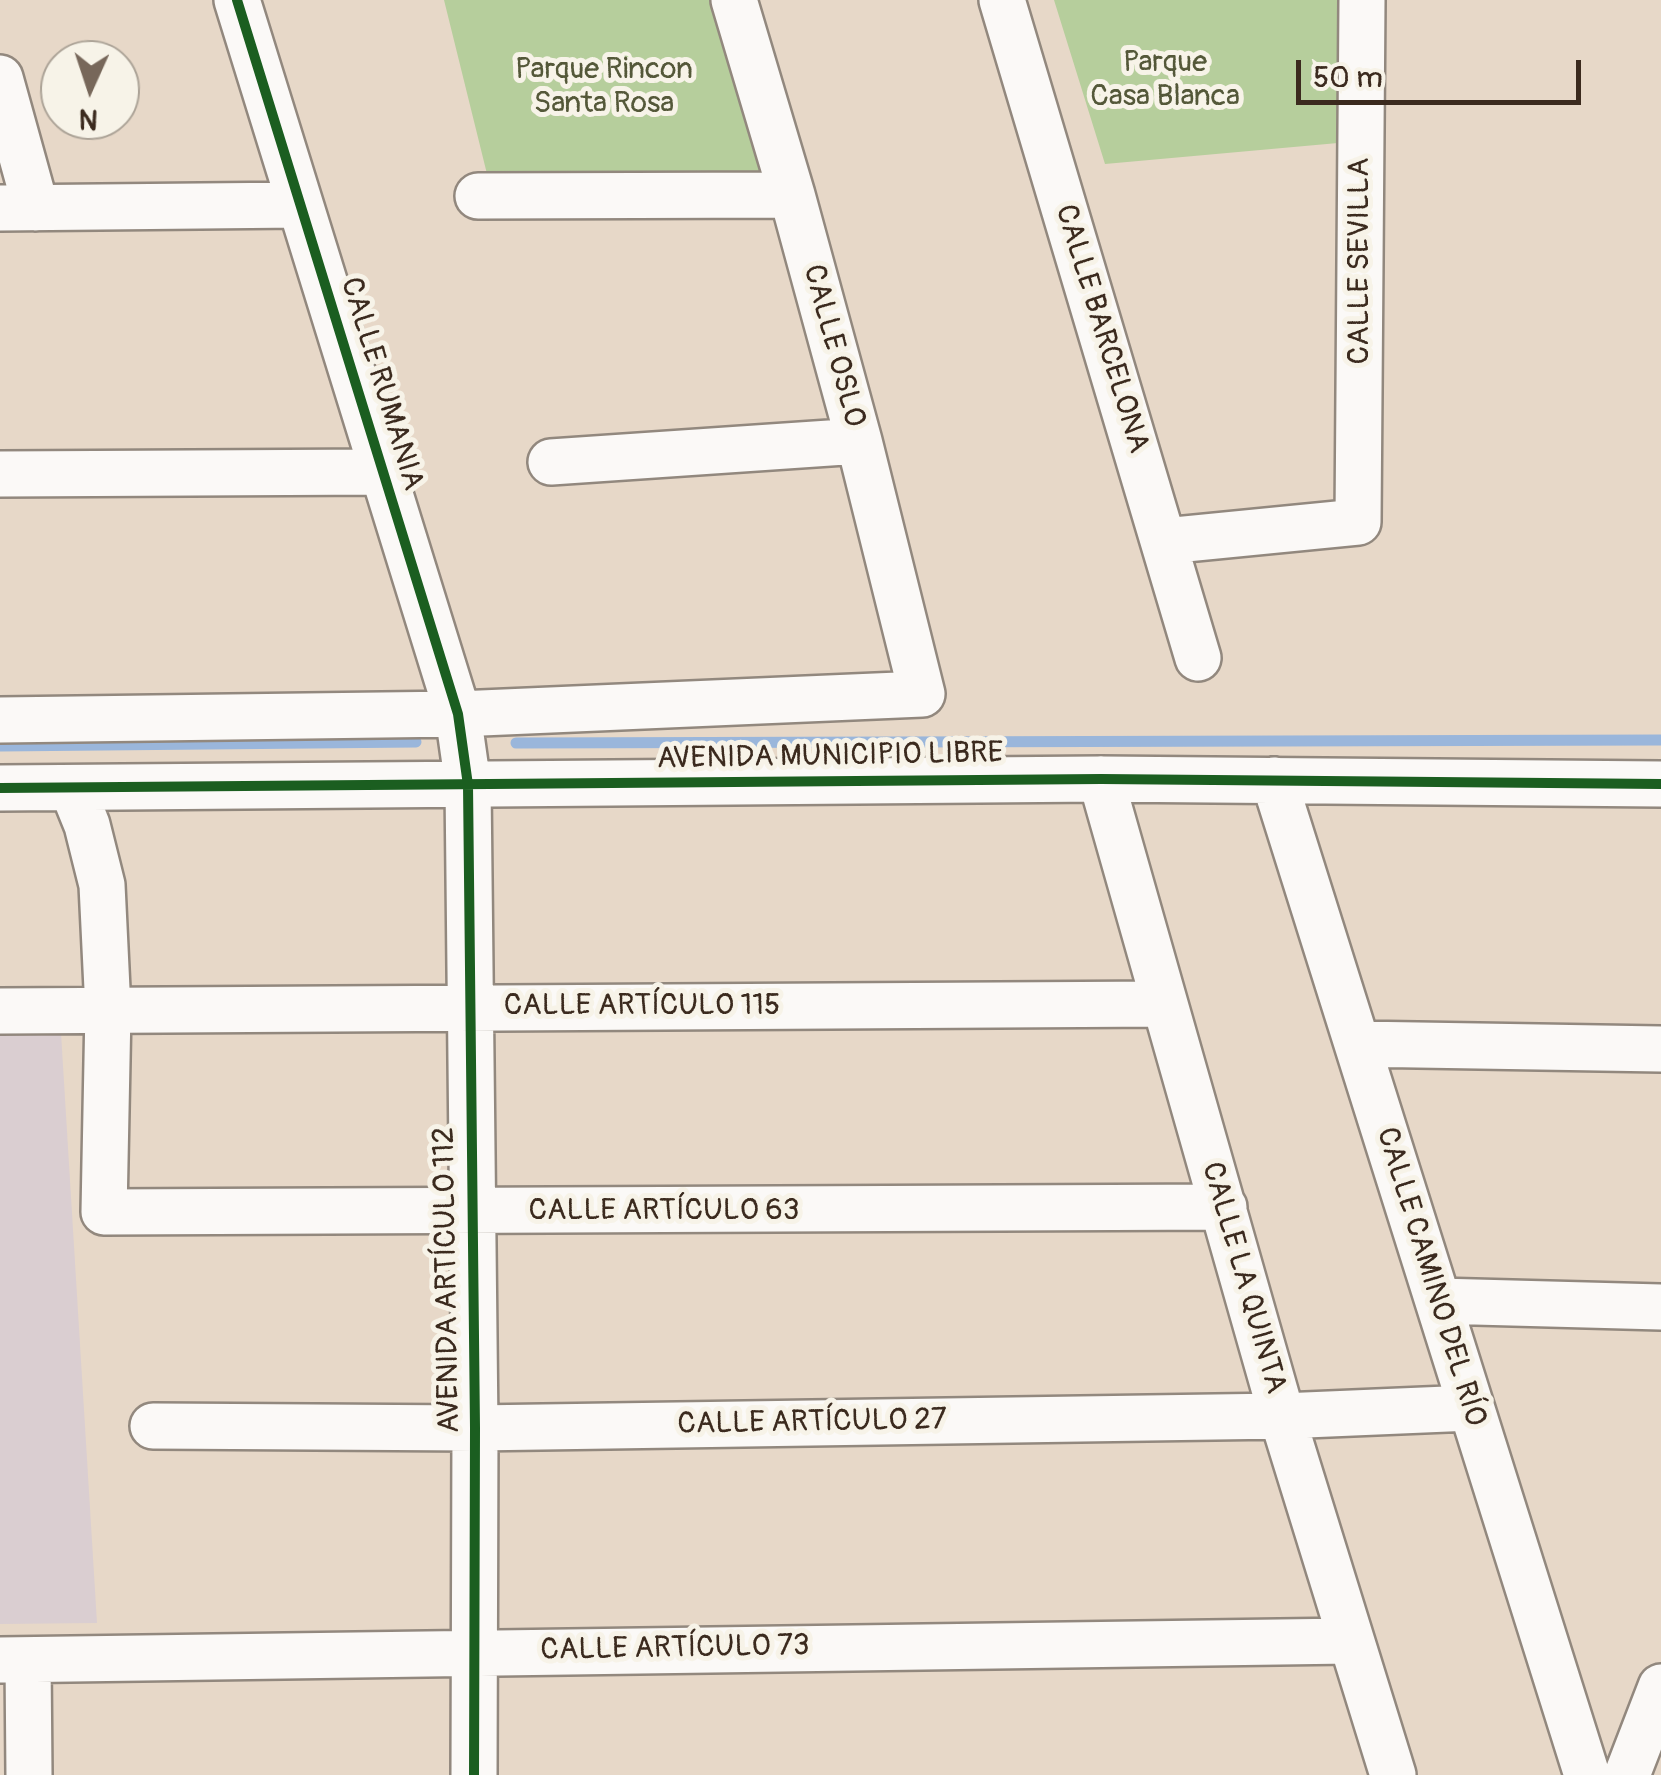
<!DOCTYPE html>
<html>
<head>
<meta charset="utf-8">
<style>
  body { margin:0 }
  #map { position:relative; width:1661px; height:1775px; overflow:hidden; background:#e7d8c8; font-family:Pangolin,sans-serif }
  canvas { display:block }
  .north { position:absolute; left:40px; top:40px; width:100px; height:100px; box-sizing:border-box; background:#f7f3e8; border:2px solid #aca397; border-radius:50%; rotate:183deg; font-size:28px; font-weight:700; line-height:40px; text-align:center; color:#3b2a1e }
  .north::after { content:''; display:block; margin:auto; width:35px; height:45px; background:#77675a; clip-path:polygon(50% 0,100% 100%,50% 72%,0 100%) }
  .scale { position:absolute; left:1296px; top:60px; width:285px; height:45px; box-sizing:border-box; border:5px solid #3b2a1e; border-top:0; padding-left:12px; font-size:30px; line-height:35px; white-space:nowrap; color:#3b2a1e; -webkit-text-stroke:8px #f7f3e8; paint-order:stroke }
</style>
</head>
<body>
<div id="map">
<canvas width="1661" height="1775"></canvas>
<div class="north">N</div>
<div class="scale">50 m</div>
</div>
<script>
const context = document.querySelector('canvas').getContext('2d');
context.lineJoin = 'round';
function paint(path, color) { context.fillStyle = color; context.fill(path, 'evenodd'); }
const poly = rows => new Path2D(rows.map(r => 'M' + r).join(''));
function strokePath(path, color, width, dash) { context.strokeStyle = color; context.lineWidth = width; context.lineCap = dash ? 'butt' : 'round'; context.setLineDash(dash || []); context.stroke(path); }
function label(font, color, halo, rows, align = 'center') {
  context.font = font + ' Pangolin,sans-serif'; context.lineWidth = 10; context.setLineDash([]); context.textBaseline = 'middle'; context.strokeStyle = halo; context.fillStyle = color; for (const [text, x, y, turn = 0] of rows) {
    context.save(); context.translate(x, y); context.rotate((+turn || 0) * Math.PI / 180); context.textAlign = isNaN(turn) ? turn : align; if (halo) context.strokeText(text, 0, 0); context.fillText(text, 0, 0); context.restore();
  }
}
const green = poly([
  [444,0,716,0,767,175,487,174],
  [1054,0,1357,0,1349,142,1105,164]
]);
const stream = poly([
  [516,743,1661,740],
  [0,746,416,742]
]);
const building = poly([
  [61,1033,97,1623,0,1624,0,1034]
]);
const minor = poly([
  [237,0,458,714,468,785,475,1428,474,1775],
  [1002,0,1198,658],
  [0,78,36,208],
  [478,196,792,195],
  [0,208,300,205],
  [551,462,859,441],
  [0,474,382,472],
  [1165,541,1358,522,1362,0],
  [0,720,458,714,922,694,859,441,792,195,734,0],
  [1101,779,1282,1416,1393,1775],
  [1274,780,1587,1775],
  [0,788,1101,779,1661,784],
  [72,788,87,825,102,885,108,1010,104,1212,1224,1207],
  [0,1011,1164,1004],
  [1357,1044,1661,1049],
  [1438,1301,1661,1307],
  [153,1426,475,1428,1282,1416,1471,1408],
  [0,1660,1350,1641],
  [28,1660,29,1775],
  [1627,1775,1661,1687]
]);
const cycleway = poly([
  [237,0,458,714,468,785,475,1428,474,1775],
  [0,788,1101,779,1661,784]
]);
const parkNames = [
  ["Parque",1165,63],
  ["Casa Blanca",1165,97],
  ["Parque Rincon",604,70],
  ["Santa Rosa",604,104]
];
const streetNames = [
  ["CALLE SEVILLA",1360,261,-90],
  ["CALLE BARCELONA",1101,329,73],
  ["CALLE OSLO",833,346,75],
  ["CALLE RUMANIA",381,384,73],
  ["AVENIDA MUNICIPIO LIBRE",830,757,-1],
  ["CALLE ARTÍCULO 115",642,1006],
  ["CALLE ARTÍCULO 63",664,1211],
  ["CALLE CAMINO DEL RÍO",1430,1277,73],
  ["CALLE LA QUINTA",1243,1278,74],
  ["AVENIDA ARTÍCULO 112",448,1280,-91],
  ["CALLE ARTÍCULO 27",812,1423,-1],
  ["CALLE ARTÍCULO 73",675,1649,-1]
];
paint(green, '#b6ce9c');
strokePath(stream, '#9ab6db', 11);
paint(building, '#daced1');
strokePath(minor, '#92887e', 50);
strokePath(minor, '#fbf9f7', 45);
strokePath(cycleway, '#1b5e20', 10);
label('30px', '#545839', '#f7f3e8', parkNames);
label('30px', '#3b2a1e', '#f7f3e8', streetNames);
</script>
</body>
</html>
